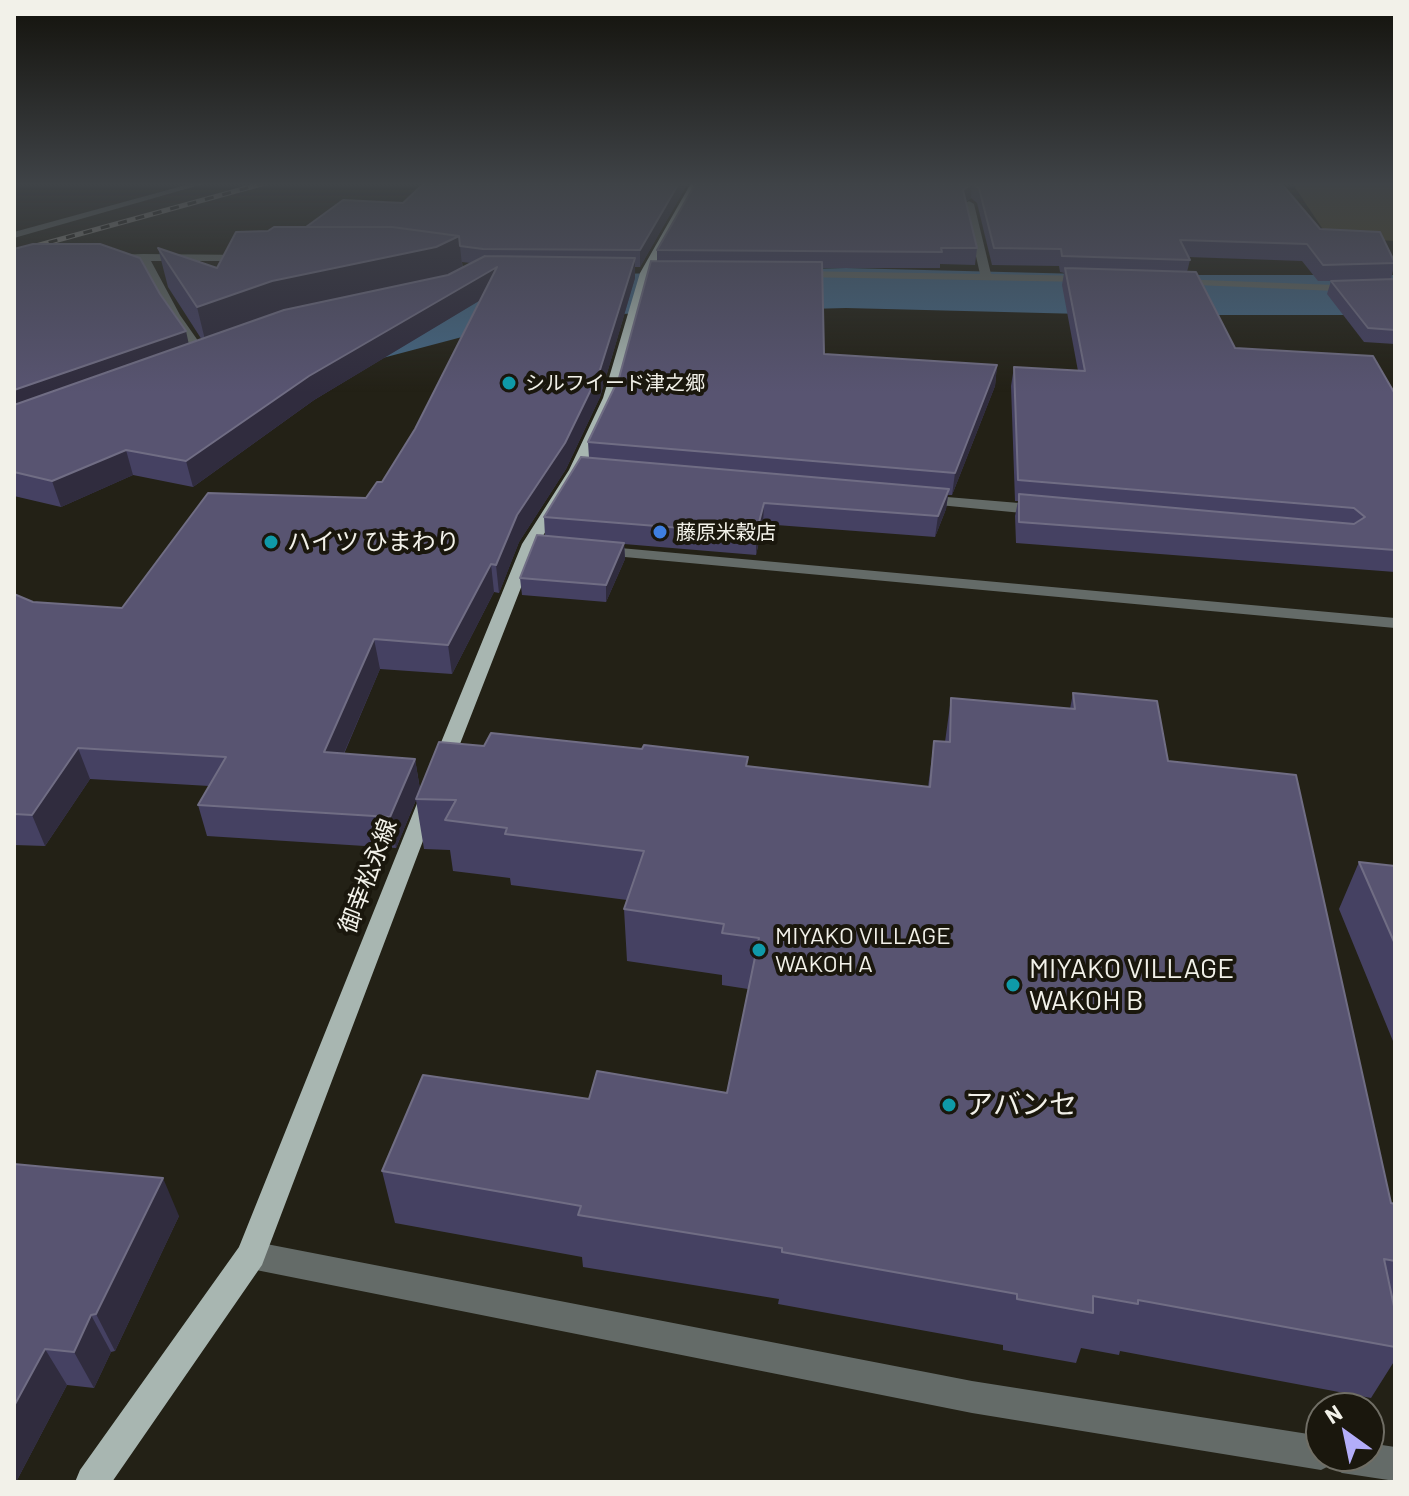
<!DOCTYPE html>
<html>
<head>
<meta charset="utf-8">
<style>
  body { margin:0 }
  #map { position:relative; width:1409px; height:1496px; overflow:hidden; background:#232116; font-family:Barlow,sans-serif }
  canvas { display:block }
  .frame { position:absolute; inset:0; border:16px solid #f2f1e9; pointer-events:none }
  .north { position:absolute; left:1305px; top:1392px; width:80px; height:80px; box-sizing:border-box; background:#1a170d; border:2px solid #706e65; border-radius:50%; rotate:327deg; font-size:22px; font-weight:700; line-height:32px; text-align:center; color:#f2f1e9 }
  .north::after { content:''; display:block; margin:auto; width:28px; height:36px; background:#b3adf9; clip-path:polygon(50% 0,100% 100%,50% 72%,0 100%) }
</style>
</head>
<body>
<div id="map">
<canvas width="1409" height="1496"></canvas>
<div class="frame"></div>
<div class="north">N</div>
</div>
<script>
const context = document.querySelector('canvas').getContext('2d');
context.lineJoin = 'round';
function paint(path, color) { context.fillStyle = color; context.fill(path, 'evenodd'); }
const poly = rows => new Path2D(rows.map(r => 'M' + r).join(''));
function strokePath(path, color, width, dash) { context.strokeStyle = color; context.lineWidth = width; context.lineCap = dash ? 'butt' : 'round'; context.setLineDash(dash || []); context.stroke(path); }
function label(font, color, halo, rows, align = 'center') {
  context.font = font + ' Barlow,"Noto Sans JP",sans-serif'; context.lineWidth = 8; context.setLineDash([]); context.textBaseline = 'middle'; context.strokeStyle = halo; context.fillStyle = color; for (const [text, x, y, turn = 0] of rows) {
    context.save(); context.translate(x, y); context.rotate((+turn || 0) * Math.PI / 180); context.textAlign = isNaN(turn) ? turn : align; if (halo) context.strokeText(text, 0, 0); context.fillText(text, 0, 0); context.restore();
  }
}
const green = poly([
  [1292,183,1395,183,1395,241,1328,237]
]);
const river = poly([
  [846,268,1122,275,1395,275,1395,315,1122,315,846,308,581,315,462,337,341,369,44,474,14,482,14,428,289,337,459,296,581,275,846,268]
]);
const minor = poly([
  [193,183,207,183,14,238,14,232,193,183],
  [969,201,974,204,991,274,1089,276,1095,279,1089,282,797,277,792,274,797,271,980,274,964,204,969,201],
  [143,254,250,255,255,258,250,261,151,261,180,315,208,355,206,358,198,358,168,315,140,261,114,261,109,258,114,255,143,254],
  [1177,279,1336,285,1395,283,1395,289,1336,291,1173,284,1171,282,1177,279],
  [923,495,1043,505,1051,510,1043,515,918,503,915,500,923,495],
  [598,546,1395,618,1395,628,592,554,592,548,598,546],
  [251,1241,972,1381,1321,1436,1321,1456,1369,1456,1369,1443,1395,1447,1395,1481,1342,1473,1329,1466,1321,1470,972,1413,251,1269,240,1265,236,1255,240,1245,251,1241]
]);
const major = poly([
  [691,183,701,183,650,273,617,398,583,470,538,544,451,767,441,773,434,772,431,767,522,544,569,470,603,398,640,273,691,183],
  [430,789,440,796,262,1265,112,1482,75,1482,80,1470,239,1247,420,796,430,789]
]);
const rail = poly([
  [14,252,265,183]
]);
const wall = poly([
  [424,183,688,183,640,267,635,267,635,278,600,397,566,469,519,542,499,593,494,592,452,674,380,669,344,754,415,759,420,789,748,767,928,787,934,741,945,742,951,698,1070,709,1073,693,1168,761,1391,1203,1395,1204,1395,1296,1393,1300,1395,1311,1395,1360,1371,1398,1120,1351,1119,1355,1081,1348,1076,1363,1003,1350,1003,1345,778,1304,779,1299,583,1267,582,1257,395,1223,382,1171,589,1099,727,1093,748,989,722,985,722,975,627,961,624,909,627,900,511,885,510,878,453,871,450,850,424,849,416,800,396,848,207,836,198,805,209,786,90,779,45,846,14,845,14,594,33,602,122,608,366,498,382,482,415,429,480,300,314,400,193,487,133,475,61,507,14,496,14,249,160,294,189,344,202,340,168,287,158,248,217,268,268,231,306,227,403,203],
  [462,262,471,263,463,268],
  [696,183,1281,183,1320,229,1395,262,1391,279,1395,279,1395,344,1364,342,1327,294,1331,281,1318,281,1302,261,1188,257,1190,260,1187,272,1235,348,1395,394,1395,572,1016,543,1015,516,1018,501,1015,501,1011,386,1014,367,1078,371,1062,285,1064,273,1060,272,1059,266,992,265,977,203,971,198,966,202,977,248,975,265,940,264,940,268,822,268,824,354,997,365,995,386,952,495,948,495,946,509,935,537,763,524,756,555,624,544,625,559,606,602,522,595,520,578,545,536,544,517,589,458,588,442,619,378,657,261,657,250],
  [1359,862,1395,866,1395,1046,1339,909],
  [14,1164,179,1216,115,1351,111,1352,94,1388,67,1385,16,1482]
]);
const shadedWall = poly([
  [679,183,688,183,640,267,640,250],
  [972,184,971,198,961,205,963,190],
  [459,236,463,275,207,348,197,307,272,281],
  [635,258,635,278,600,397,566,469,519,542,499,593,496,565,517,515],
  [497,267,499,289,314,400,193,487,186,461,309,376],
  [186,331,191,354,14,418,14,390],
  [997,365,995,386,952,495,955,473],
  [126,450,133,475,61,507,52,481],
  [949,489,946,509,935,537,938,516],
  [764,503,763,524,756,555,756,534],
  [624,543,625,559,606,602,606,585],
  [491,564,494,592,452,674,448,645],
  [374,639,380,669,331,783,324,752],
  [78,748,90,779,45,846,32,815],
  [415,759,420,790,396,848,390,817],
  [163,1178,179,1216,115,1351,96,1314],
  [91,1315,111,1352,94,1388,74,1352],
  [45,1349,67,1385,16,1482,14,1482,14,1406]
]);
const building = poly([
  [424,183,679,183,640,250,483,249,460,246,459,236,392,227,306,227,343,200,403,203,424,183],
  [696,183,1281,183,1320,229,1380,232,1395,263,1323,265,1307,244,1180,240,1190,260,1062,256,1061,249,994,248,979,188,972,184,963,190,977,248,941,248,942,252,657,250,696,183],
  [274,227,392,227,459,236,436,247,272,281,197,307,158,248,217,268,236,232,268,231,274,227],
  [33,244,100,244,140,258,160,294,186,331,14,390,14,249,33,244],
  [485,256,635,258,599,373,565,443,517,515,496,565,491,564,448,645,374,639,324,752,415,759,390,817,198,805,226,757,78,748,32,815,14,814,14,594,33,602,122,608,208,493,366,498,377,482,382,482,415,429,497,267,309,376,186,461,126,450,52,481,14,472,14,405,284,310,448,275,485,256],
  [651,261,822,262,824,354,997,365,955,473,588,442,619,378,651,261],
  [1065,268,1196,272,1235,348,1373,356,1395,394,1395,550,1019,522,1019,494,1354,524,1365,517,1354,508,1018,480,1014,367,1085,371,1065,268],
  [1395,279,1395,330,1368,328,1331,281,1395,279],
  [581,457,949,489,938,516,764,503,756,534,544,517,581,457],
  [537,535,624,543,606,585,520,578,537,535],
  [1073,693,1157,701,1168,761,1296,775,1391,1203,1395,1204,1395,1261,1384,1259,1395,1311,1395,1347,1138,1300,1138,1304,1093,1296,1093,1313,1017,1299,1017,1294,782,1252,782,1248,578,1215,581,1206,382,1171,423,1075,589,1099,597,1071,727,1093,759,938,722,933,724,924,624,909,644,851,505,834,507,828,445,820,456,800,416,799,439,742,484,746,491,733,642,749,644,745,748,757,746,766,930,787,934,741,950,742,951,698,1075,709,1073,693],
  [1359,862,1395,866,1395,944,1359,862],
  [14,1164,163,1178,96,1314,91,1315,74,1352,45,1349,14,1406,14,1164]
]);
const markers = [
  [509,383,8,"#0f9aa8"],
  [660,532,8,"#3f7fe0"],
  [271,542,8,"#0f9aa8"],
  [759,950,8,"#0f9aa8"],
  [1013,985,8,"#0f9aa8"],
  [949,1105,8,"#0f9aa8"]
];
const farPoinames = [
  ["シルフイード津之郷",525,383],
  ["藤原米穀店",676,532]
];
const poiNames = [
  ["ハイツ ひまわり",287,542],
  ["MIYAKO VILLAGE",775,936],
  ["WAKOH A",775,964]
];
const streetNames = [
  ["御幸松永線",368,876,-69]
];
const nearPoinames = [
  ["MIYAKO VILLAGE",1029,969],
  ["WAKOH B",1029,1001],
  ["アバンセ",965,1105]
];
paint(green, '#4b4526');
paint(river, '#456784');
paint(minor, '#646b68');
paint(major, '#a8b6b1');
strokePath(rail, '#95938a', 5);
strokePath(rail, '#1a170d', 3, [9]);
paint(wall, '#454162');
paint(shadedWall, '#302c3e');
paint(building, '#585471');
strokePath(building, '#706d84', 2);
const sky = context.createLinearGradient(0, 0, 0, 392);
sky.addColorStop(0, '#13120c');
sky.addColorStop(0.47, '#3f4347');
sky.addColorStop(1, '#3f434700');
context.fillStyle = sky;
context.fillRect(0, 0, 1409, 392);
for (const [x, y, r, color] of markers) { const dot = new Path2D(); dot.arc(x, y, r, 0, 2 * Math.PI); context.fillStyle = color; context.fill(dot); strokePath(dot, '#1a170d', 3); }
label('20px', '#f2f1e9', '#1a170d', farPoinames, 'left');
label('24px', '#f2f1e9', '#1a170d', poiNames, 'left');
label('24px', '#f2f1e9', '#1a170d', streetNames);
label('28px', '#f2f1e9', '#1a170d', nearPoinames, 'left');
</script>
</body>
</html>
